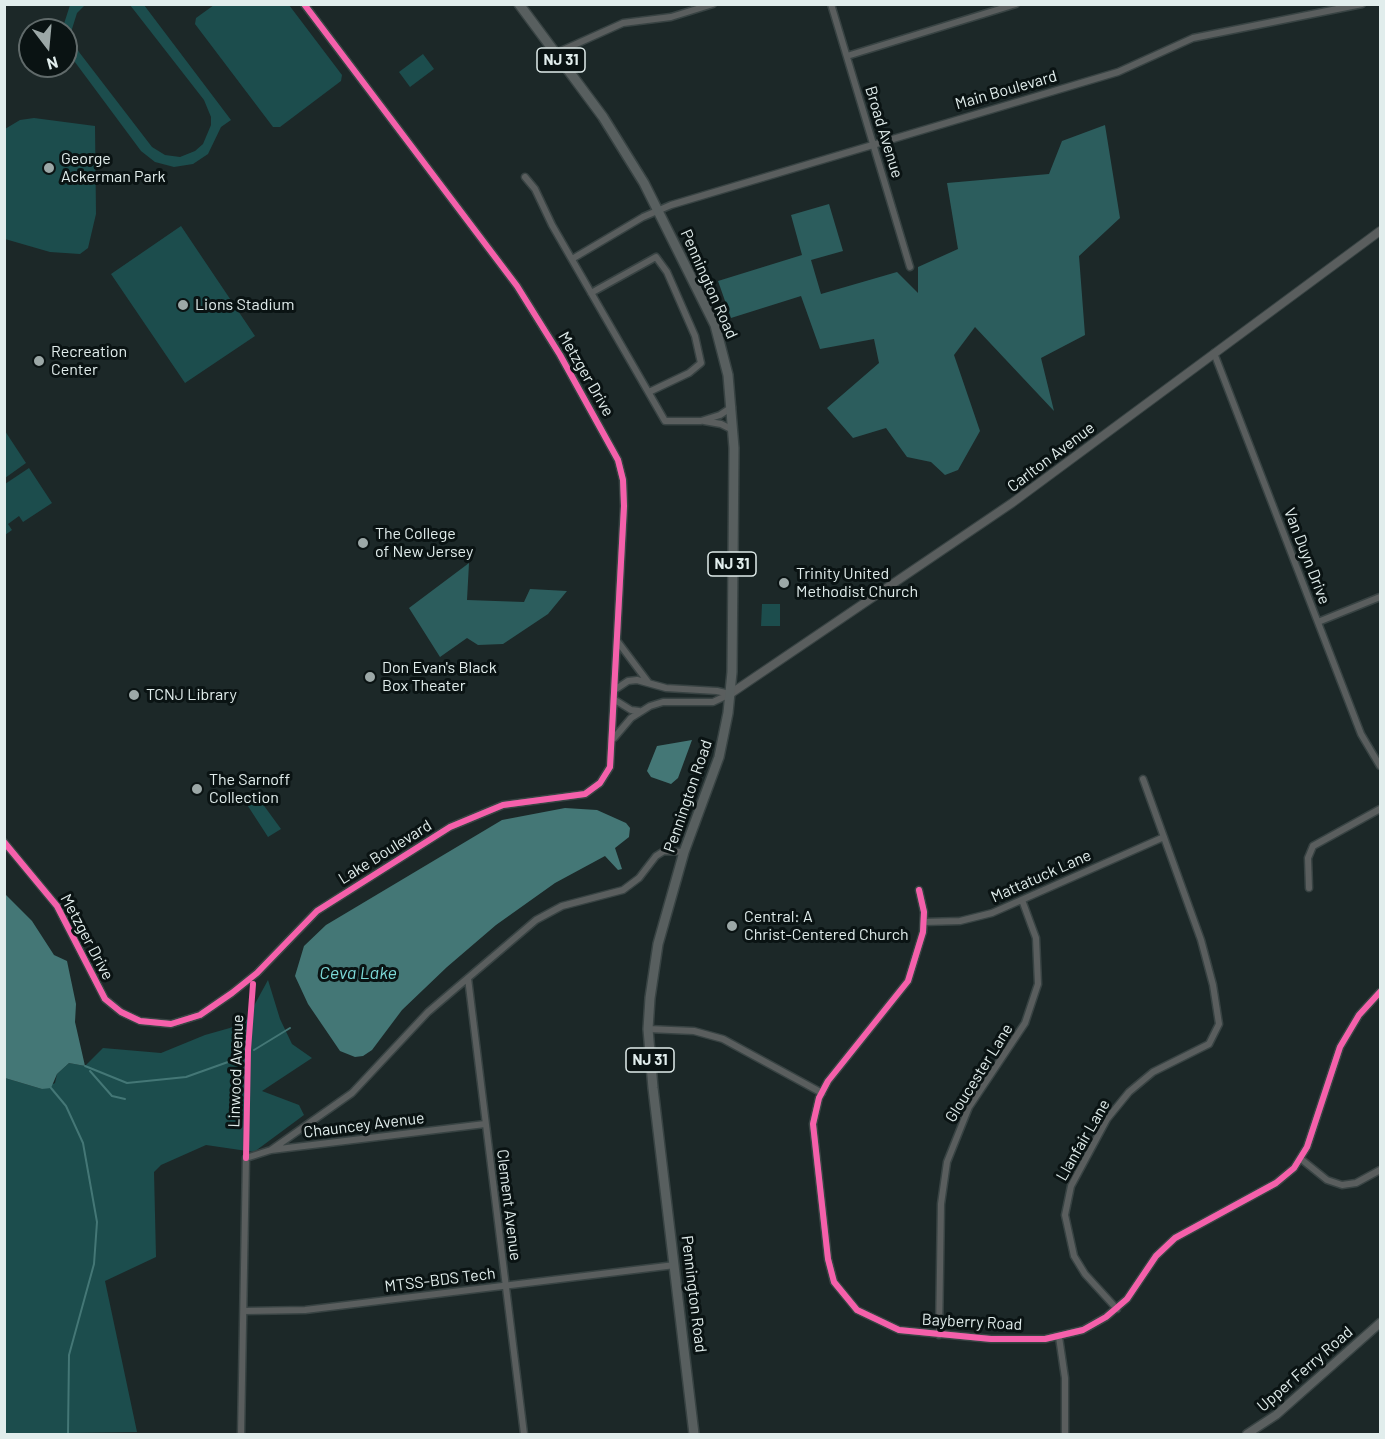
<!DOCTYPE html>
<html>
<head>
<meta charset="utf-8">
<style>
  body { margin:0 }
  #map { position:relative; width:1385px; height:1439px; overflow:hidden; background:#1c2828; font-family:Barlow,sans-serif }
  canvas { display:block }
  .frame { position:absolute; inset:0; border:6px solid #e1edec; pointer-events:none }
  .north { position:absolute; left:18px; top:18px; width:60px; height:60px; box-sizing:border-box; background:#0a1313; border:2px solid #606a6a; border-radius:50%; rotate:164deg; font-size:16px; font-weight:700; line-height:24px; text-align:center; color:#e1edec }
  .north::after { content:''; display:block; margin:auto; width:21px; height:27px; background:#9ca8a7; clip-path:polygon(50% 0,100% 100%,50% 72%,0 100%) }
</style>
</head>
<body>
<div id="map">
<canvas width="1385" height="1439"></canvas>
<div class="frame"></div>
<div class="north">N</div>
</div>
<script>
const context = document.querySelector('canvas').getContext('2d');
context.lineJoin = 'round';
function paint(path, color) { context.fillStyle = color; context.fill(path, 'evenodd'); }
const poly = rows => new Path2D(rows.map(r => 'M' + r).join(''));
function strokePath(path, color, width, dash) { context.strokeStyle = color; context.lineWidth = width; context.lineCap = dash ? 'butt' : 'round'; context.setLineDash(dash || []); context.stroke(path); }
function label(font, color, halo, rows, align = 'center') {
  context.font = font + ' Barlow,sans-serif'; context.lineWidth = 6; context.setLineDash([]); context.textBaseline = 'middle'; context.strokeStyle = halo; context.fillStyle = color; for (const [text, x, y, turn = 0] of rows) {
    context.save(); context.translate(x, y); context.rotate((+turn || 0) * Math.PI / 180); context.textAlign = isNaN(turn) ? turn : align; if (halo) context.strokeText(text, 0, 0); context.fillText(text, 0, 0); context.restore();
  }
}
const green = poly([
  [70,5,85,5,77,13,72,29,72,38,79,52,152,147,165,155,180,157,195,151,203,144,211,125,211,117,204,100,130,5,144,5,231,120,221,127,208,154,193,164,174,167,155,162,141,151,66,50,66,30,62,30],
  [214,5,289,5,342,75,341,81,280,127,273,127,195,24,196,18],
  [423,54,434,69,410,87,399,72],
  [34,118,95,126,96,214,88,248,80,254,50,252,5,239,5,129,20,120],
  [181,226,255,336,185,383,111,274],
  [5,431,26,463,5,478],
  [29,468,52,503,23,522,19,516,8,524,12,530,5,535,5,484],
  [762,604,780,604,780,626,761,626],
  [254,792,281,829,268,837,244,800],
  [268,980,280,1019,292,1044,312,1058,262,1091,299,1105,304,1115,254,1152,206,1145,161,1165,154,1172,156,1257,105,1281,137,1432,5,1434,5,1078,42,1089,55,1083,57,1074,69,1063,85,1066,103,1048,161,1053,205,1035,244,1024]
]);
const forest = poly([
  [1105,125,1120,218,1079,256,1085,335,1041,358,1054,411,975,327,954,355,980,431,958,470,945,475,931,462,907,457,886,428,853,438,827,408,879,363,874,339,820,349,801,296,731,318,718,281,802,255,791,215,829,204,843,251,811,260,821,294,897,272,918,293,918,267,958,249,947,183,1049,174,1062,141],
  [469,563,467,600,524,602,530,589,567,591,548,614,503,644,478,645,467,638,440,657,409,608]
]);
const water = poly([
  [692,740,678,778,671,784,651,777,647,771,657,746],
  [565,808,597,810,626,823,630,828,629,837,615,848,622,869,618,870,605,856,555,883,496,925,447,967,402,1010,372,1050,363,1056,355,1057,340,1051,308,1004,295,976,304,946,326,925,502,820],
  [5,894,32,921,54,955,67,961,76,1004,75,1022,85,1066,69,1063,57,1074,51,1088,42,1089,5,1078]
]);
const stream = poly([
  [254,1050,290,1028],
  [85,1066,127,1083,186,1077,228,1062,240,1053],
  [90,1071,112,1096,125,1099],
  [51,1088,66,1106,83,1143,97,1222,94,1264,69,1355,68,1434]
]);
const minor = poly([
  [831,4,910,267],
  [556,53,623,23,671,17,713,4],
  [847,56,1016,4],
  [525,177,535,189,552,225,665,421,701,421,720,415,732,407],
  [572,259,643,217,671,205,1118,72,1193,38,1362,4],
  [591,293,656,257,667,272,695,336,701,363,689,373,649,392],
  [1214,353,1361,734,1380,766],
  [704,421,721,424,733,430],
  [1318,622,1380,597],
  [618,642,648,682],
  [616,689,628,681,637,680,666,688,717,691,730,694],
  [615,700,631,710,639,711],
  [614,738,631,718,650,706,663,702,713,702,730,694],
  [4,842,57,906,105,999,121,1012,140,1021,171,1024,200,1015,232,993,257,973,317,911,450,827,503,805,585,794,600,783,610,767,624,506,623,480,618,460,560,355,517,286,304,4],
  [1309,888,1308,858,1313,846,1380,809],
  [919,890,924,912,923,932,908,981,828,1081,819,1098,813,1124,828,1259,834,1282,857,1310,899,1330,991,1339,1045,1339,1083,1330,1106,1317,1127,1299,1156,1256,1175,1238,1276,1183,1294,1168,1307,1147,1340,1047,1359,1015,1380,992],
  [924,922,960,921,992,913,1164,837],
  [468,978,524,1434],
  [648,1029,694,1031,723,1039,822,1093],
  [271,1150,352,1093,428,1012,536,920,562,906,623,890,639,878,656,856,664,851,684,852],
  [1301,1159,1327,1180,1342,1185,1356,1183,1380,1170],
  [1117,1309,1085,1274,1074,1256,1065,1215,1071,1186,1107,1119,1129,1092,1153,1072,1209,1044,1219,1024,1213,985,1201,940,1143,779],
  [244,1311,305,1310,675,1265],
  [939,1335,941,1204,947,1162,969,1107,1025,1023,1038,984,1036,938,1022,900],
  [1059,1337,1065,1378,1065,1434],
  [241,1434,246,1158,271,1150,485,1124]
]);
const tertiary = poly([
  [730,694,1012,503,1380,231]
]);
const secondary = poly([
  [1247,1434,1276,1415,1380,1323]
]);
const primary = poly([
  [519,4,603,117,644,183,715,325,728,375,734,448,732,672,728,713,719,757,684,852,658,944,650,998,648,1029,653,1088,694,1434]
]);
const cycleway = poly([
  [4,842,57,906,105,999,121,1012,140,1021,171,1024,200,1015,232,993,257,973,317,911,450,827,503,805,585,794,600,783,610,767,624,506,623,480,618,460,560,355,517,286,304,4],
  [919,890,924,912,923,932,908,981,828,1081,819,1098,813,1124,828,1259,834,1282,857,1310,899,1330,991,1339,1045,1339,1083,1330,1106,1317,1127,1299,1156,1256,1175,1238,1276,1183,1294,1168,1307,1147,1340,1047,1359,1015,1380,992],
  [246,1158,248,1050,253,984]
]);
const markers = [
  [49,168,6,"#9ca8a7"],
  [183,305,6,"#9ca8a7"],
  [39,361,6,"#9ca8a7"],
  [363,543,6,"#9ca8a7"],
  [784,583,6,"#9ca8a7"],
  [370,677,6,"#9ca8a7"],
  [134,695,6,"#9ca8a7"],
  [197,789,6,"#9ca8a7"],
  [732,926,6,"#9ca8a7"]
];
const shields = [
  [561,60,48],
  [732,564,48],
  [650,1060,48]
];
const shieldNames = [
  ["NJ 31",561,60],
  ["NJ 31",732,564],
  ["NJ 31",650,1060]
];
const streetNames = [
  ["Main Boulevard",1006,90,-16],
  ["Broad Avenue",884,132,73],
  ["Pennington Road",709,284,66],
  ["Metzger Drive",586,374,60],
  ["Carlton Avenue",1051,457,-37],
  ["Van Duyn Drive",1307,556,69],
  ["Pennington Road",688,796,-71],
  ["Lake Boulevard",385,852,-32],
  ["Mattatuck Lane",1041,876,-24],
  ["Metzger Drive",87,937,62],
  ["Linwood Avenue",236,1071,-88],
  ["Gloucester Lane",979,1073,-58],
  ["Chauncey Avenue",364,1125,-7],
  ["Llanfair Lane",1083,1140,-60],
  ["Clement Avenue",509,1205,83],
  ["MTSS-BDS Tech",440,1280,-7],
  ["Pennington Road",694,1294,83],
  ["Bayberry Road",972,1322,3],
  ["Upper Ferry Road",1305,1369,-41]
];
const poiNames = [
  ["George",61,159],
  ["Ackerman Park",61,177],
  ["Lions Stadium",195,305],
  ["Recreation",51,352],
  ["Center",51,370],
  ["The College",375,534],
  ["of New Jersey",375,552],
  ["Trinity United",796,574],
  ["Methodist Church",796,592],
  ["Don Evan's Black",382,668],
  ["Box Theater",382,686],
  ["TCNJ Library",146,695],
  ["The Sarnoff",209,780],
  ["Collection",209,798],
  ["Central: A",744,917],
  ["Christ-Centered Church",744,935]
];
const waterNames = [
  ["Ceva Lake",358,973]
];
paint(green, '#1c4d4d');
paint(forest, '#2c5d5d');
paint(water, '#447776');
strokePath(stream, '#447776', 2);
strokePath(minor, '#384343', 9);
strokePath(tertiary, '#384343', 10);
strokePath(secondary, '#384343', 11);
strokePath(primary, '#384343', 12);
strokePath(minor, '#5a5e5e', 6);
strokePath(tertiary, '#5a5e5e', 8);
strokePath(secondary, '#5b6060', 8);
strokePath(primary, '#585f5f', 9);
strokePath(cycleway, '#f560ab', 6);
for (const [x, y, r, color] of markers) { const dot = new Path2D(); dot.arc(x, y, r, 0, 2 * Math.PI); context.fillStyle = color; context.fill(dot); strokePath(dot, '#0a1313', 2); }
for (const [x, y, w] of shields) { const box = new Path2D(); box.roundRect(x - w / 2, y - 12, w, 24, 4.5); context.fillStyle = '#0a1313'; context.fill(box); strokePath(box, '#e1edec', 1.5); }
label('bold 15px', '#e1edec', null, shieldNames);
label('16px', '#e1edec', '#0a1313', streetNames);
label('16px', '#e1edec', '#0a1313', poiNames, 'left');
label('italic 18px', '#7cd8d7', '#0a1313', waterNames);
</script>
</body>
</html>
